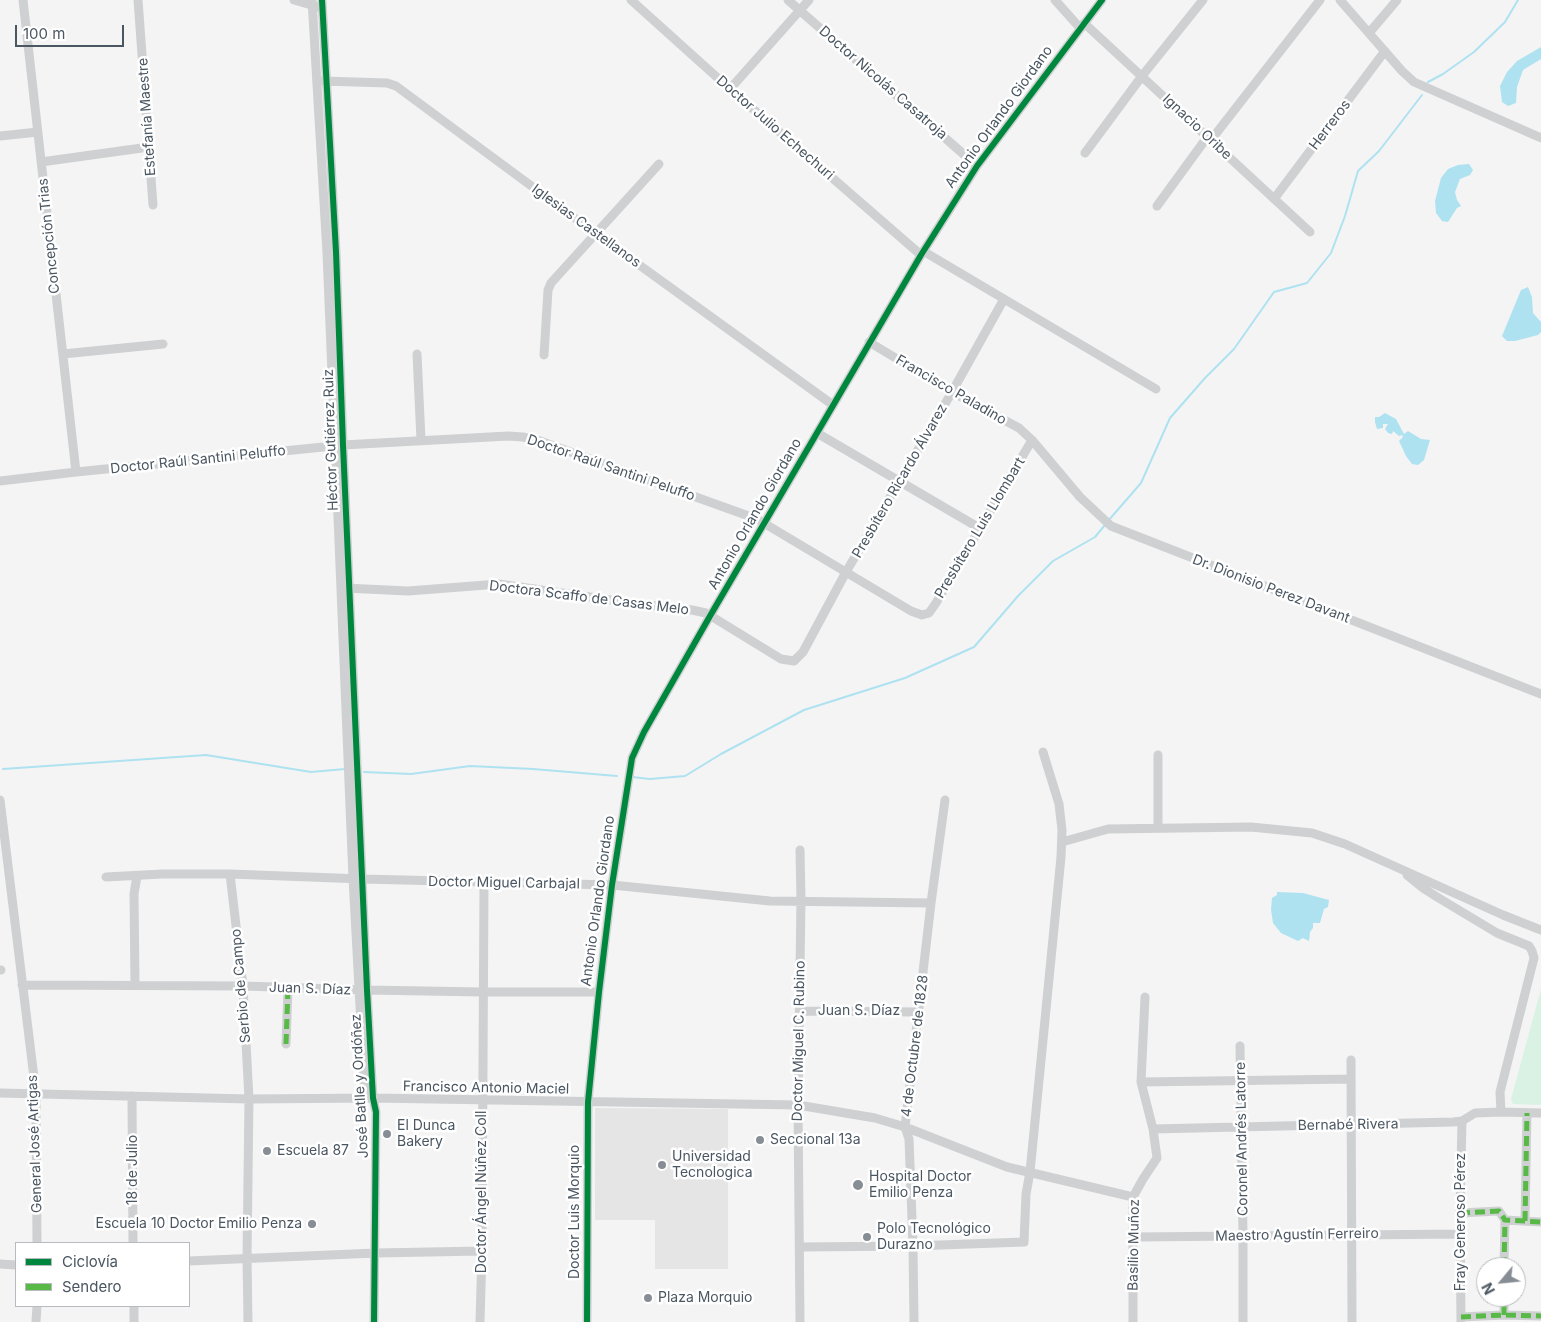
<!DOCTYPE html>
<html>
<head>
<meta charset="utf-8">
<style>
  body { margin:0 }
  #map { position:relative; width:1541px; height:1322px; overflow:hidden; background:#f4f4f4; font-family:Inter,sans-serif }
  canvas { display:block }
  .legend { position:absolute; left:15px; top:1242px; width:175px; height:65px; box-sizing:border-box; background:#fff; border:1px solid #b7bbc0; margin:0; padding:6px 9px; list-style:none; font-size:15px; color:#4a5661 }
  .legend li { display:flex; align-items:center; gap:10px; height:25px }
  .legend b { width:25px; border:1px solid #b7bbc0 }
  .north { position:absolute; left:1476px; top:1257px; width:50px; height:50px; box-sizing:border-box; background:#fff; border:1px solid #b7bbc0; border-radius:50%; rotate:242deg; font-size:14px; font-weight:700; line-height:20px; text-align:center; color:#4a5661 }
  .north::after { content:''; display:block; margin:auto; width:18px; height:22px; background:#868d94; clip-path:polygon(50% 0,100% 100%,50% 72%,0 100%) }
  .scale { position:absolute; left:15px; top:25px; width:109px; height:22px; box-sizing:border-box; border:2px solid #4a5661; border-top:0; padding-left:6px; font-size:15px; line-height:18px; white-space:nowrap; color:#4a5661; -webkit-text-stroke:4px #fff; paint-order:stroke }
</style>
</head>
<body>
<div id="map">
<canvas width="1541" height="1322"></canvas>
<ul class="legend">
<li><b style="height:6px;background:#00873e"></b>Ciclovía</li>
<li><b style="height:6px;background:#58b947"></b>Sendero</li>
</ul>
<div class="north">N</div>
<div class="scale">100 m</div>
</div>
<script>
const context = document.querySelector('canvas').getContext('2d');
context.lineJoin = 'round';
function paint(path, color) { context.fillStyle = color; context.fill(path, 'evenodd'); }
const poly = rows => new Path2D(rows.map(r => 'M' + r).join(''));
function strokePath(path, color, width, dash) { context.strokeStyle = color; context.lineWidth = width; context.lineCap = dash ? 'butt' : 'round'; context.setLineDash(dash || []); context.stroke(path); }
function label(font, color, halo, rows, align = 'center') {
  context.font = font + ' Inter,sans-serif'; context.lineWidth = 5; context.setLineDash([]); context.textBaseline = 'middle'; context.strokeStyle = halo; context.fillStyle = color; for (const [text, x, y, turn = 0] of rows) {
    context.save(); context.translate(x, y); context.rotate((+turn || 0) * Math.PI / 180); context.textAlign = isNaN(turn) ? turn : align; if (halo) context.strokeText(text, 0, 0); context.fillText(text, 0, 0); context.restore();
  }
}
const education = poly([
  [595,1108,728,1109,728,1269,655,1269,655,1220,595,1220]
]);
const green = poly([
  [1541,989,1541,1105,1513,1104,1511,1099]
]);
const water = poly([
  [1541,47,1541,59,1523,70,1517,87,1516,103,1508,106,1502,102,1500,86,1507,72,1517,61],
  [1469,164,1473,170,1470,175,1460,179,1455,192,1457,200,1461,206,1457,208,1448,222,1442,221,1436,213,1435,201,1441,178,1448,169,1458,165],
  [1528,287,1532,297,1533,313,1541,322,1541,332,1538,335,1515,341,1507,341,1502,336,1521,290],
  [1385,413,1396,419,1404,434,1408,431,1421,439,1430,440,1424,460,1418,465,1412,464,1406,456,1399,441,1403,437,1402,435,1399,436,1393,431,1392,434,1388,433,1385,429,1388,424,1383,424,1383,428,1377,429,1375,422,1375,417,1379,417],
  [1277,892,1303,893,1329,900,1328,907,1324,909,1320,923,1313,923,1313,928,1310,932,1309,941,1303,938,1298,941,1281,933,1273,923,1271,910,1272,898,1277,895]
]);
const stream = poly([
  [1428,82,1443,74,1474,52,1505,22,1518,0],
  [1108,521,1141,483,1170,418,1205,378,1234,349,1274,292,1307,283,1331,253,1345,216,1358,171,1379,151,1422,95],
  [3,769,206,755,311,772,345,769],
  [364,772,411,774,470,766,533,769,617,776],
  [632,777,650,779,685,776,721,754,804,710,905,678,974,647,1018,596,1053,561,1095,537,1105,525]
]);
const minor = poly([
  [23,0,76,472],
  [138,0,153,205],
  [294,0,318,7],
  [312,0,327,253,353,878,365,1098],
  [322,0,336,252,343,445,367,990,373,1098,376,1112,374,1322],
  [631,0,730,89,921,255],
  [788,0,977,166],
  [1055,0,1080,28],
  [1340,0,1402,71,1414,82,1541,138],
  [1084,23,1310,232],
  [1369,33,1397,0],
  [323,81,387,83,396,86,595,233,833,405],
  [730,89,809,0],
  [0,136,38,132],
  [1211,140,1320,0],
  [1085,153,1142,76,1203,0],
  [41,162,149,147],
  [1274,199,1385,51],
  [1157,206,1208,136],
  [923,251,1156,389],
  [869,342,952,392,1019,428,1032,440,1080,497,1111,526,1541,694],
  [63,354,163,344],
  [417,354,421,440],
  [544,355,548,290,551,283,659,164],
  [817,433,981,529],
  [0,481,76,472,343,445,508,436,523,437,540,441,757,519,911,611,922,615,929,613,936,603,1032,440],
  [345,588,408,591,499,584,639,604,692,610,706,613,781,659,794,661,803,652,846,572,952,392,1004,299],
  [0,800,36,1094,37,1243],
  [1158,828,1158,755],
  [1062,842,1108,829,1251,827,1312,833,1345,844,1503,915,1541,930],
  [800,850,801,900,798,1105,800,1322],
  [230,874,243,986,249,1099,247,1258,248,1322],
  [1407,875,1423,888,1437,897,1497,933,1529,946,1532,951,1534,958,1500,1092,1501,1112],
  [106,877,162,874,230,874,362,879,612,885,770,901,931,903],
  [0,970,1,970],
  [22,985,243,986,367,990,482,992,599,992],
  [135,985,134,894,137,876],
  [800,1011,919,1012],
  [286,1044,288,988],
  [1240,1046,1243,1236,1243,1322],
  [1351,1060,1352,1322],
  [1141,1082,1351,1079],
  [0,1093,249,1099,373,1098,798,1105,875,1118,905,1127,1007,1167,1133,1197],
  [132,1096,133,1243],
  [1153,1129,1453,1122,1462,1121,1475,1113,1501,1112,1541,1113],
  [1460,1213,1499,1211,1505,1220,1541,1222],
  [1525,1221,1527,1113],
  [1134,1237,1461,1234],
  [800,1247,913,1246,1024,1242,1026,1194,1030,1172,1061,857,1062,830,1059,804,1043,752],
  [189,1261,376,1253,482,1251],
  [0,1264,16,1265],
  [1504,1267,1505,1220],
  [134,1306,134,1322],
  [1504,1315,1504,1297],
  [1461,1317,1504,1315,1541,1316],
  [36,1322,37,1306],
  [480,1322,482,1251,484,883],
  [587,1322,588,1102,599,992,612,885,632,758,644,732,710,616,921,255,977,166,1102,0],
  [914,1322,913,1246,909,1139,905,1127,931,903,945,800],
  [1133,1322,1133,1197,1143,1179,1157,1158,1153,1129,1141,1082,1145,997],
  [1461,1322,1460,1213,1462,1121]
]);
const quiet = poly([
  [286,1044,288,988],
  [1460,1213,1499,1211,1505,1220,1541,1222],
  [1525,1221,1527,1113],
  [1504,1267,1505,1220],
  [1504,1315,1504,1297],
  [1461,1317,1504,1315,1541,1316]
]);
const cycleway = poly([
  [322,0,336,252,343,445,367,990,373,1098,376,1112,374,1322],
  [587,1322,588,1102,599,992,612,885,632,758,644,732,710,616,921,255,977,166,1102,0]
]);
const markers = [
  [387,1134,5,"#868d94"],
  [760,1140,5,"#868d94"],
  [267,1151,5,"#868d94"],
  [662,1165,5,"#868d94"],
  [858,1185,6,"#868d94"],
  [312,1224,5,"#868d94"],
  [867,1237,5,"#868d94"],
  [648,1298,5,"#868d94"]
];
const streetNames = [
  ["Doctor Nicolás Casatroja",883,83,41],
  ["Estefanía Maestre",147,117,-94],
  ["Antonio Orlando Giordano",999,117,-54],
  ["Herreros",1330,125,-53],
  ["Ignacio Oribe",1197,127,43],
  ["Doctor Julio Echechuri",775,128,41],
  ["Iglesias Castellanos",586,226,36],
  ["Concepción Trias",49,236,-96],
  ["Francisco Paladino",951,390,30],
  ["Héctor Gutiérrez Ruiz",331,440,-92],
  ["Doctor Raúl Santini Peluffo",198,460,-6],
  ["Doctor Raúl Santini Peluffo",611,468,19],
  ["Presbítero Ricardo Álvarez",900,481,-60],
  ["Antonio Orlando Giordano",755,514,-60],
  ["Presbítero Luis Llombart",980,528,-59],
  ["Dr. Dionisio Perez Davant",1271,589,21],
  ["Doctora Scaffo de Casas Melo",589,598,7],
  ["Doctor Miguel Carbajal",504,883,1],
  ["Antonio Orlando Giordano",598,901,-82],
  ["Serbio de Campo",241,986,-95],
  ["Juan S. Díaz",310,989,2],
  ["Juan S. Díaz",859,1011],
  ["Doctor Miguel C. Rubino",799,1041,-89],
  ["4 de Octubre de 1828",915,1046,-83],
  ["José Batlle y Ordóñez",360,1086,-93],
  ["Francisco Antonio Maciel",486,1088,1],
  ["Bernabé Rivera",1348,1125,-1],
  ["Coronel Andrés Latorre",1242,1139,-91],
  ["General José Artigas",35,1144,-92],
  ["18 de Julio",133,1170,-90],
  ["Doctor Ángel Núñez Coll",482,1192,-90],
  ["Doctor Luis Morquio",575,1212,-90],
  ["Fray Generoso Pérez",1461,1222,-90],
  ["Maestro Agustín Ferreiro",1297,1235,-1],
  ["Basilio Muñoz",1134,1245,-89]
];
const poiNames = [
  ["El Dunca",397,1126],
  ["Bakery",397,1142],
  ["Seccional 13a",770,1140],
  ["Escuela 87",277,1151],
  ["Universidad",672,1157],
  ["Tecnologica",672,1173],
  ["Hospital Doctor",869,1177],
  ["Emilio Penza",869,1193],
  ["Escuela 10 Doctor Emilio Penza",302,1224,"right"],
  ["Polo Tecnológico",877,1229],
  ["Durazno",877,1245],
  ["Plaza Morquio",658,1298]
];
paint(education, '#e6e5e6');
paint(green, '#d9f2e3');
paint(water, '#aee2f0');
strokePath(stream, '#aee2f0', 2);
strokePath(minor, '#ced0d2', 9);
strokePath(quiet, '#58b947', 5, [10, 5]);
strokePath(cycleway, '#00873e', 6);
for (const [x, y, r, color] of markers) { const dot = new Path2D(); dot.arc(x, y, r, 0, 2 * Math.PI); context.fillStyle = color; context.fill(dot); strokePath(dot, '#fff', 2); }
label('14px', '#4a5661', '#fff', streetNames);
label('14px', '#4a5661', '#fff', poiNames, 'left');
</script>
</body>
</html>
